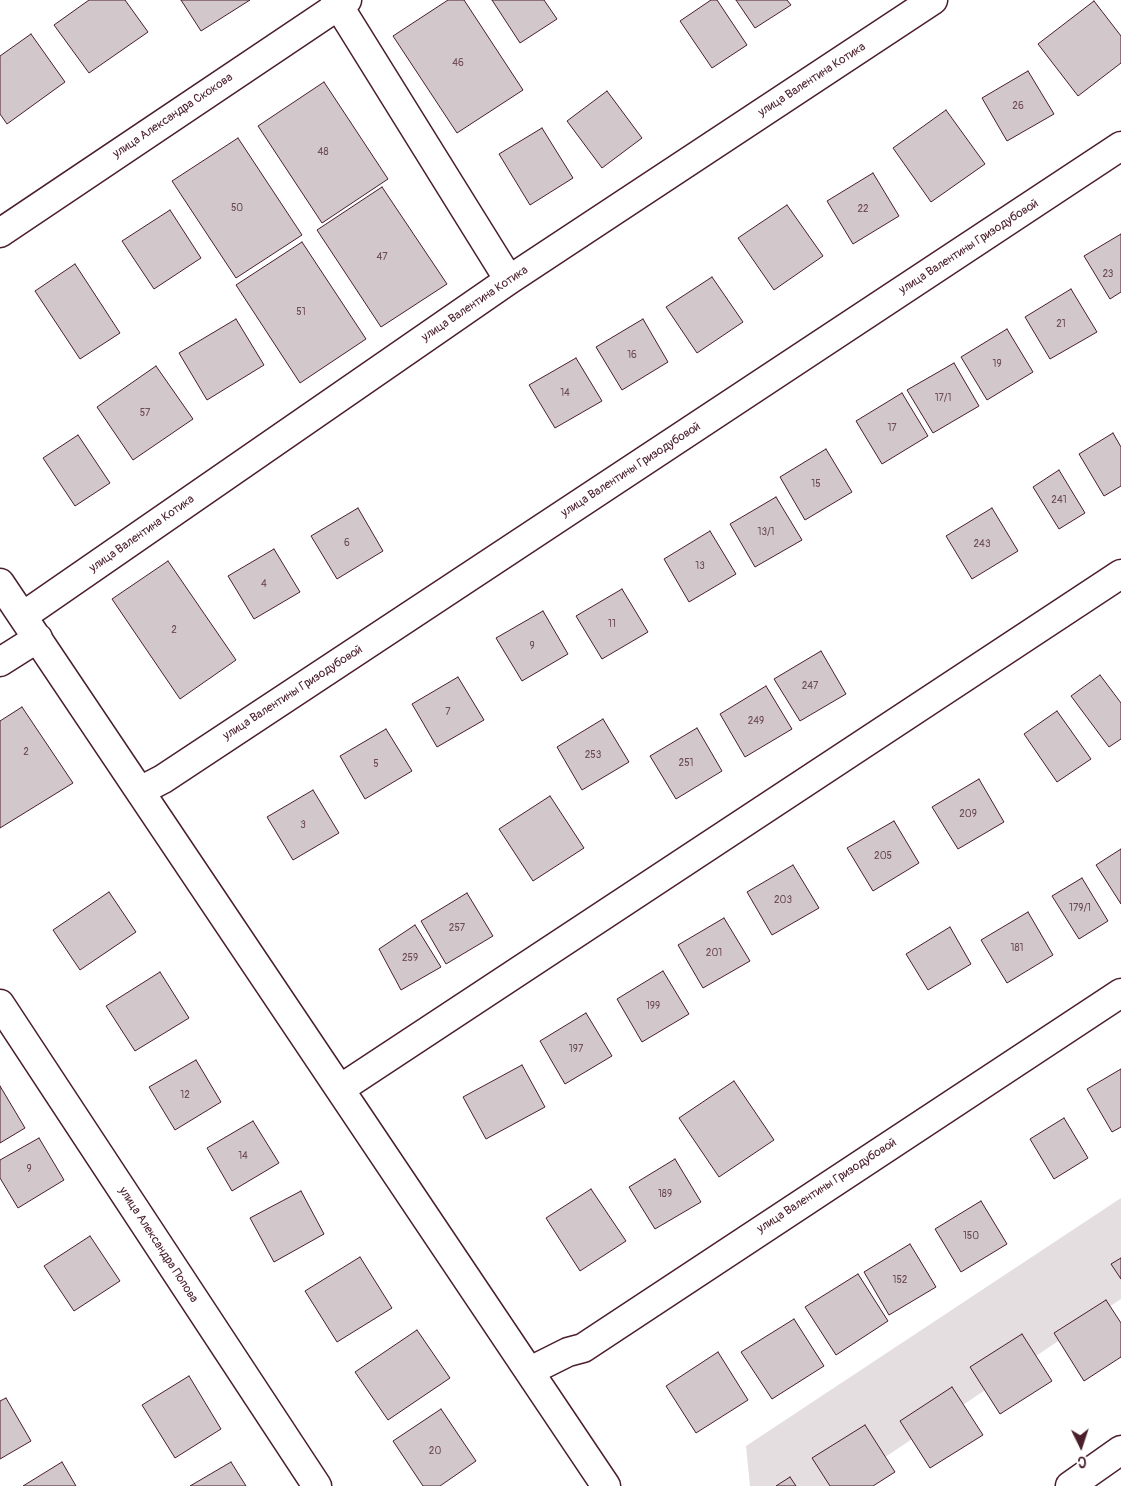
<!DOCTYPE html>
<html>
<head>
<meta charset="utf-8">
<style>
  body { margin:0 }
  #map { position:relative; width:1121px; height:1486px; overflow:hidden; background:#fff; font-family:Pangolin,sans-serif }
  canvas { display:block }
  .north { position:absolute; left:1056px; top:1421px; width:50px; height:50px; -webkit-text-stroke:4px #fff; paint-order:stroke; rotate:176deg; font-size:14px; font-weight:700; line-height:20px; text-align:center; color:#4a1f2b }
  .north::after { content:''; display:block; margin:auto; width:18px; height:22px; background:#4a1f2b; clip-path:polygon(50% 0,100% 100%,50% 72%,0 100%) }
</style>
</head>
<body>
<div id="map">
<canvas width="1121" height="1486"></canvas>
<div class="north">С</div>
</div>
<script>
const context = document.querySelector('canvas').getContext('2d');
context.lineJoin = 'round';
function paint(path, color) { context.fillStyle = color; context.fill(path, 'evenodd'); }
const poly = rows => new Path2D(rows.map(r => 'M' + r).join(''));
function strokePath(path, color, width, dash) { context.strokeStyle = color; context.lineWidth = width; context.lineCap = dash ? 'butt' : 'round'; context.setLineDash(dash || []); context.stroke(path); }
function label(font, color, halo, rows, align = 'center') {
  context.font = font + ' Pangolin,sans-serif'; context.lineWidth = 4; context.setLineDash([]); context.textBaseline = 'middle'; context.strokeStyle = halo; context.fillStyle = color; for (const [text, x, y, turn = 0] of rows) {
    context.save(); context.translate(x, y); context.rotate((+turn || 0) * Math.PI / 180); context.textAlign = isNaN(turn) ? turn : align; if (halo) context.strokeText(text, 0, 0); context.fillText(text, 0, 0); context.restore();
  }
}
const green = poly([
  [1121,1198,1121,1299,842,1486,750,1486,746,1446]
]);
const building = poly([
  [89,0,125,0,148,32,89,73,54,25,89,0],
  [181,0,250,0,201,31,181,0],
  [448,0,464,0,523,90,457,133,393,36,448,0],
  [492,0,544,0,557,19,520,43,492,0],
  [711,0,717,0,747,45,712,68,680,21,711,0],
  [736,0,787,0,791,5,755,28,736,0],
  [1094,1,1121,36,1121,63,1078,96,1038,44,1094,1],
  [31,34,65,82,7,124,0,114,0,56,31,34],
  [1028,71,1054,114,1007,141,982,98,1028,71],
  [324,82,388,179,322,223,258,126,324,82],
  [607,91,642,138,602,168,567,121,607,91],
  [946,110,985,164,931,202,893,148,946,110],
  [542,128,573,178,530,205,499,154,542,128],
  [238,138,302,235,236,278,172,181,238,138],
  [873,173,899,216,853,244,827,201,873,173],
  [382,187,447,284,381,327,317,230,382,187],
  [787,205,823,256,774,290,738,238,787,205],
  [170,210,201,258,154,289,122,241,170,210],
  [1121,234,1121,292,1110,299,1084,256,1121,234],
  [302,242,366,339,300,383,236,285,302,242],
  [75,264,120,333,80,359,35,291,75,264],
  [712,277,743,322,697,353,666,307,712,277],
  [1071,289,1097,332,1050,359,1025,317,1071,289],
  [236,319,264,365,207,400,179,353,236,319],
  [643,319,668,362,622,390,596,347,643,319],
  [1007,329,1033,372,987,400,961,357,1007,329],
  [576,358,602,401,555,428,529,385,576,358],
  [954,363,979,406,933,433,907,390,954,363],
  [156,366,193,419,133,460,97,407,156,366],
  [902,393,928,436,882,464,856,421,902,393],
  [1113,433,1121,447,1121,486,1104,496,1079,454,1113,433],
  [78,435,110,483,75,506,43,458,78,435],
  [826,449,852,492,805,520,780,477,826,449],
  [1059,470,1085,513,1059,529,1033,487,1059,470],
  [776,497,802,540,755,567,730,524,776,497],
  [358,508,383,551,337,579,311,536,358,508],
  [992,508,1018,551,972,579,946,536,992,508],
  [710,531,736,574,689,602,664,559,710,531],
  [274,549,300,592,254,619,228,576,274,549],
  [168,561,236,660,180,699,112,599,168,561],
  [622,589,648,632,602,659,576,616,622,589],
  [543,611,568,654,522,681,496,638,543,611],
  [821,651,846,694,800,721,774,679,821,651],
  [1100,675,1121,703,1121,739,1109,747,1071,696,1100,675],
  [458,677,484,720,437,747,412,704,458,677],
  [766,686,792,729,745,757,720,714,766,686],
  [22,707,73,783,0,828,0,721,22,707],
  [1057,711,1091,759,1057,782,1024,734,1057,711],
  [603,719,629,762,582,790,557,747,603,719],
  [697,728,722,771,676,799,650,756,697,728],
  [386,729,412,771,365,799,340,756,386,729],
  [979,779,1004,822,958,849,932,807,979,779],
  [313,790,339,833,293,860,267,817,313,790],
  [550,796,584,848,533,881,499,829,550,796],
  [894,821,919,863,873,891,847,848,894,821],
  [1121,849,1121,904,1096,865,1121,849],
  [793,865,819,908,772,935,747,892,793,865],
  [1082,878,1108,921,1079,939,1052,896,1082,878],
  [109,892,136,932,80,970,53,930,109,892],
  [467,893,493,936,446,964,421,921,467,893],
  [1028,912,1053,955,1007,983,981,940,1028,912],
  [724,918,750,961,703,988,678,945,724,918],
  [415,925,441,967,401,990,379,949,415,925],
  [950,927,971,964,928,990,906,954,950,927],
  [663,971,689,1014,642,1042,617,999,663,971],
  [160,972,189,1018,135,1051,106,1006,160,972],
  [586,1013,612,1056,565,1084,540,1041,586,1013],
  [196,1060,221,1102,175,1130,149,1087,196,1060],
  [522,1065,545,1107,486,1139,463,1097,522,1065],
  [1121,1069,1121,1127,1112,1132,1087,1089,1121,1069],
  [734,1081,774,1140,719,1177,679,1118,734,1081],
  [0,1086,25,1128,0,1143,0,1086],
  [1064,1118,1088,1158,1054,1179,1030,1139,1064,1118],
  [253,1121,279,1163,232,1191,207,1148,253,1121],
  [39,1138,64,1180,18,1208,0,1178,0,1160,39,1138],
  [675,1159,701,1202,655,1229,629,1187,675,1159],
  [591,1189,626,1241,580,1271,546,1218,591,1189],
  [301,1191,324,1234,274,1262,250,1218,301,1191],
  [981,1201,1007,1244,961,1272,935,1229,981,1201],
  [90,1236,120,1281,74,1311,44,1266,90,1236],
  [910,1244,936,1287,889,1315,864,1272,910,1244],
  [360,1257,392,1308,337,1342,305,1291,360,1257],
  [1121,1258,1121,1279,1111,1264,1121,1258],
  [858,1274,888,1321,836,1355,805,1307,858,1274],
  [1106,1300,1121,1323,1121,1357,1084,1381,1054,1333,1106,1300],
  [794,1319,824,1366,772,1399,741,1352,794,1319],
  [417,1330,450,1378,388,1420,355,1372,417,1330],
  [1022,1334,1052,1381,1000,1414,970,1367,1022,1334],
  [718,1352,748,1400,696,1433,666,1386,718,1352],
  [189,1376,221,1429,175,1458,142,1405,189,1376],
  [952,1387,983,1435,930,1468,900,1421,952,1387],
  [6,1398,31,1441,0,1459,0,1401,6,1398],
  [441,1409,476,1461,440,1486,423,1486,393,1441,441,1409],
  [865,1425,895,1472,873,1486,830,1486,812,1458,865,1425],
  [62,1462,76,1486,23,1486,62,1462],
  [231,1462,246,1486,190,1486,231,1462],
  [790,1477,796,1486,776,1486,790,1477]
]);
const minor = poly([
  [335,0,509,280],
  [0,233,347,0],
  [0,583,606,1486],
  [23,616,509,280,933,0],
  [0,662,38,638],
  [140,791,163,779,1121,146],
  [0,1004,317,1486],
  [340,1089,1121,574],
  [530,1371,568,1352,583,1348,1121,993],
  [1070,1486,1121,1450]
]);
const numberNames = [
  ["46",458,63],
  ["26",1018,106],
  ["48",323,152],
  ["50",237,208],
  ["22",863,209],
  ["47",382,257],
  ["23",1108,274],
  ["51",301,312],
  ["21",1061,324],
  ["16",632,355],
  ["19",997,364],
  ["14",565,393],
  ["17/1",943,398],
  ["57",145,413],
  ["17",892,428],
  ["15",816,484],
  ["241",1059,500],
  ["13/1",766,532],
  ["6",347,543],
  ["243",982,544],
  ["13",700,566],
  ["4",264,584],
  ["11",612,624],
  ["2",174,630],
  ["9",532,646],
  ["247",810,686],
  ["7",448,712],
  ["249",756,721],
  ["2",26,752],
  ["253",593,755],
  ["251",686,763],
  ["5",376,764],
  ["209",968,814],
  ["3",303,825],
  ["205",883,856],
  ["203",783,900],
  ["179/1",1080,908],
  ["257",457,928],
  ["181",1017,948],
  ["201",714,953],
  ["259",410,958],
  ["199",653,1006],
  ["197",576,1049],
  ["12",185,1095],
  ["14",243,1156],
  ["9",29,1169],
  ["189",665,1194],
  ["150",971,1236],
  ["152",900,1280],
  ["20",435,1451]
];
const streetNames = [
  ["улица Валентина Котика",812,80,-33],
  ["улица Александра Скокова",173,116,-34],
  ["улица Валентины Гризодубовой",969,247,-33],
  ["улица Валентина Котика",475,304,-34],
  ["улица Валентины Гризодубовой",631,470,-33],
  ["улица Валентина Котика",142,534,-35],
  ["улица Валентины Гризодубовой",293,693,-33],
  ["улица Валентины Гризодубовой",827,1186,-33],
  ["улица Александра Попова",158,1245,57]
];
paint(green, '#e5dee0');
paint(building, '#d2c7cb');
strokePath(building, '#4a1f2b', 1);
strokePath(minor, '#4a1f2b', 31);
strokePath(minor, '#fff', 28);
label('10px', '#6c4953', null, numberNames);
label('12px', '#4a1f2b', '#fff', streetNames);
</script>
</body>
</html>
